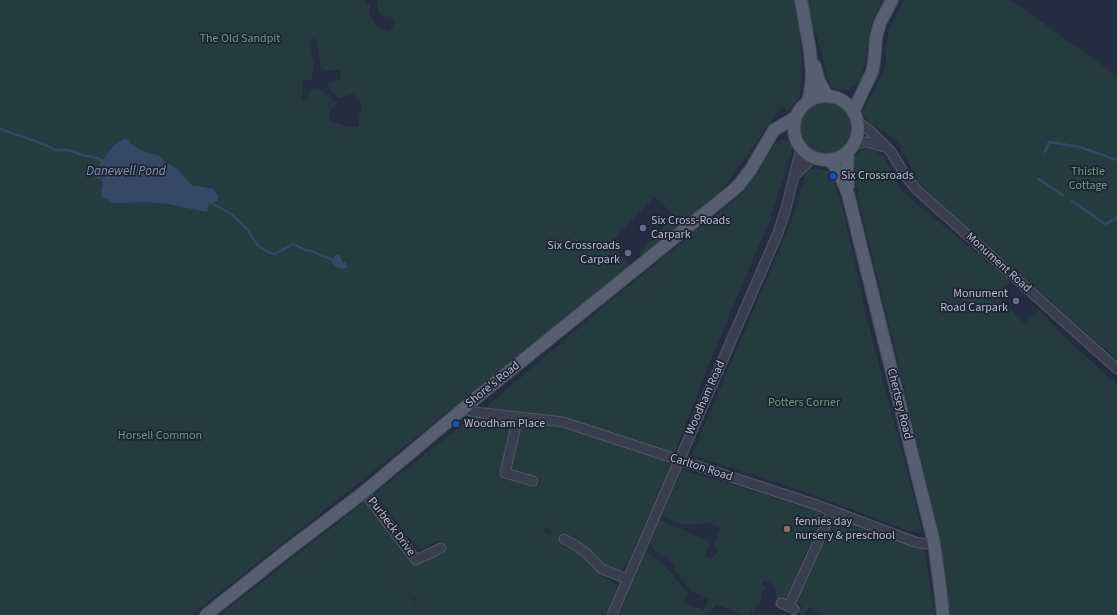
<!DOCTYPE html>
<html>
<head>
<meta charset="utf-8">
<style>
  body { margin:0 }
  canvas { display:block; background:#242d3f }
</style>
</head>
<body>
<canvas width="1117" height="615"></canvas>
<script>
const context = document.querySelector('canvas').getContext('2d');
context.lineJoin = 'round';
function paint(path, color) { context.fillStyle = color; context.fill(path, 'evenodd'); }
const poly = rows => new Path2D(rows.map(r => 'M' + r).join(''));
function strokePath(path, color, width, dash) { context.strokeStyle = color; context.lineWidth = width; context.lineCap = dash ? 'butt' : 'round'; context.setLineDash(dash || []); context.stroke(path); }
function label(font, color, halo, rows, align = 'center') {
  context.font = font + ' "Source Sans 3",sans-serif'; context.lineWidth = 3.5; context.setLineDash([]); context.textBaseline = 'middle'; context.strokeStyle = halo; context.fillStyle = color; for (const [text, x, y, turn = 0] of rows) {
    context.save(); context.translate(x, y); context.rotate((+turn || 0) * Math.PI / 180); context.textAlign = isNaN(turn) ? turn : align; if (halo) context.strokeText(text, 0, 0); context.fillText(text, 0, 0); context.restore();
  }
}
const green = poly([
  [0,0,364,0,370,6,370,15,378,28,388,31,392,28,395,22,392,16,387,17,383,16,378,11,378,0,883,0,871,24,865,63,862,74,859,82,851,88,843,91,834,88,831,86,827,76,816,32,800,37,802,55,801,80,800,92,797,100,792,108,787,112,782,106,725,186,691,217,643,257,639,253,674,215,655,197,618,233,612,245,630,266,345,494,191,615,0,615],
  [309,39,316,39,321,68,328,71,338,70,341,71,340,80,333,81,326,84,332,91,339,98,353,94,361,102,362,107,359,117,359,127,350,127,330,122,329,113,337,103,319,89,312,88,309,93,307,99,301,100,303,89,302,82,306,80,311,80,314,65],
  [904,0,1011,0,1117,76,1117,359,944,208,920,183,896,140,885,132,871,124,864,116,863,110,871,96,874,93,884,70,886,58,885,51,889,30],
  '801 128a26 26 0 1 1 52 0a26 26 0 1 1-52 0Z',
  [781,140,788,141,792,146,792,149,769,222,710,361,674,454,545,415,484,409,602,308,732,202,749,184,761,168,762,164,775,144],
  [868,148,874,150,884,157,895,179,901,190,917,204,1010,281,996,295,1025,324,1039,310,1058,331,1117,385,1117,615,950,615,946,577,941,544,917,440,860,206,859,195,854,178,854,158,861,150],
  [816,168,825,170,829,172,832,175,837,188,837,194,842,206,867,319,917,510,922,534,907,530,798,489,692,455,792,220,803,184,804,177,809,170],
  [475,415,514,419,502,471,506,479,514,479,539,485,542,479,510,470,519,420,568,426,634,449,671,464,628,562,619,571,607,566,580,542,564,532,558,544,565,548,567,547,573,549,594,569,615,584,616,586,616,590,605,615,421,615,414,600,417,597,413,599,393,575,413,600,421,615,220,615],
  [380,499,403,531,419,549,422,549,439,540,445,551,416,564,371,506],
  [545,527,552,529,551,534,558,537,537,530,543,532],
  [682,470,756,492,822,513,787,599,780,599,780,600,777,599,775,595,777,590,775,589,776,586,764,580,761,585,765,587,761,596,762,597,758,605,756,605,754,611,751,611,749,615,744,615,715,604,711,613,707,612,705,615,619,615,646,552,663,564,688,593,683,603,704,610,709,599,691,591,675,570,675,567,665,555,663,557,661,556,650,544,660,520,710,542,705,555,711,560,719,550,715,547,714,545,721,527,710,523,684,525,662,516],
  [841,519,919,547,924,550,925,554,935,615,821,615,820,613,818,611,809,607,804,615,799,613,802,607,797,602,798,600,830,526,833,522]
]);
const water = poly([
  [124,139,129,140,131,144,140,150,152,154,159,155,165,162,176,168,193,186,204,187,213,189,218,196,217,202,209,202,207,212,167,204,146,202,110,203,107,199,103,198,101,194,103,183,101,179,96,179,95,176,98,167,110,150,117,143],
  [336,255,339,255,343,262,346,263,348,267,347,268,342,269,337,267,332,263,331,260]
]);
const stream = poly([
  [0,129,46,145,55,150,69,150,82,155,97,158,102,161],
  [1045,152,1049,142,1080,147,1117,160],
  [1038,179,1063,195],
  [206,200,233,215,247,229,258,246,268,252,275,254,293,244,305,250,312,251,323,256,331,259],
  [1072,201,1105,224,1117,218]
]);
const minor = poly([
  [856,118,862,125,869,130,891,152,907,178,917,190,1117,369],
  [853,145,865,142,871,143,885,147],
  [795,175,812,158],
  [464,409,474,412,563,422,814,504,915,542,926,544,934,543],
  [518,417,505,473,533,481],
  [364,492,416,560,441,548],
  [564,539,575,545,585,552,602,569,627,579],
  [781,603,794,609],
  [789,606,832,511],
  [612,615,778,233,786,208,801,148]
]);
const major = poly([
  [801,0,810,51,812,75,810,95,807,102],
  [815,66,819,81,827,96],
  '794 128a32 32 0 1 1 64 0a32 32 0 1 1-64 0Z',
  [853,112,872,72,874,63,876,38,880,23,892,0],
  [848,152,847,169,848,186],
  [830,160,839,172,848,194,934,543,940,587,943,615],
  [206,615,284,553,364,492,470,403,731,192,739,185,751,169,774,130,796,117]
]);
const markers = [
  [833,176,4,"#1a4fb4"],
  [643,228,4,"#5c6f8a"],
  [628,253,4,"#5c6f8a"],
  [1016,301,4,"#5c6f8a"],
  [456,424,4,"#1a4fb4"],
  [787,529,4,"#8d6e63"]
];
const parkNames = [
  ["The Old Sandpit",240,39],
  ["Thistle",1088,172],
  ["Cottage",1088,186],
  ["Potters Corner",804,403],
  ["Horsell Common",160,436]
];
const poiNames = [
  ["Six Crossroads",841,176],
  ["Six Cross-Roads",651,221],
  ["Carpark",651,235],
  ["Six Crossroads",620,246,"right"],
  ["Carpark",620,260,"right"],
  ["Monument",1008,294,"right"],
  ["Road Carpark",1008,308,"right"],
  ["Woodham Place",464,424],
  ["fennies day",795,522],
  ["nursery & preschool",795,536]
];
const streetNames = [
  ["Monument Road",998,263,42],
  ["Shore's Road",493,385,-39],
  ["Woodham Road",706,398,-66],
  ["Chertsey Road",899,404,76],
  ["Carlton Road",701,468,18],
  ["Purbeck Drive",391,527,53]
];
const waterNames = [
  ["Danewell Pond",126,172]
];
paint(green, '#263b40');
paint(water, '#374867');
strokePath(stream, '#374867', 2.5);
strokePath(minor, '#505867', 11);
strokePath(major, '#414958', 14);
strokePath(minor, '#38404f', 9);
strokePath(major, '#565f6f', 12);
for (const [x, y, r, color] of markers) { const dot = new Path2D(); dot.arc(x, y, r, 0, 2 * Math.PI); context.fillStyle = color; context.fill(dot); strokePath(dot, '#1d2534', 1.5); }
label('12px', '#6a9b79', '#1d2534', parkNames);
label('12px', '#b4bbca', '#1d2534', poiNames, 'left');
label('12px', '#b4bbca', '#1d2534', streetNames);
label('italic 13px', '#7b8eb2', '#1d2534', waterNames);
</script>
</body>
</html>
